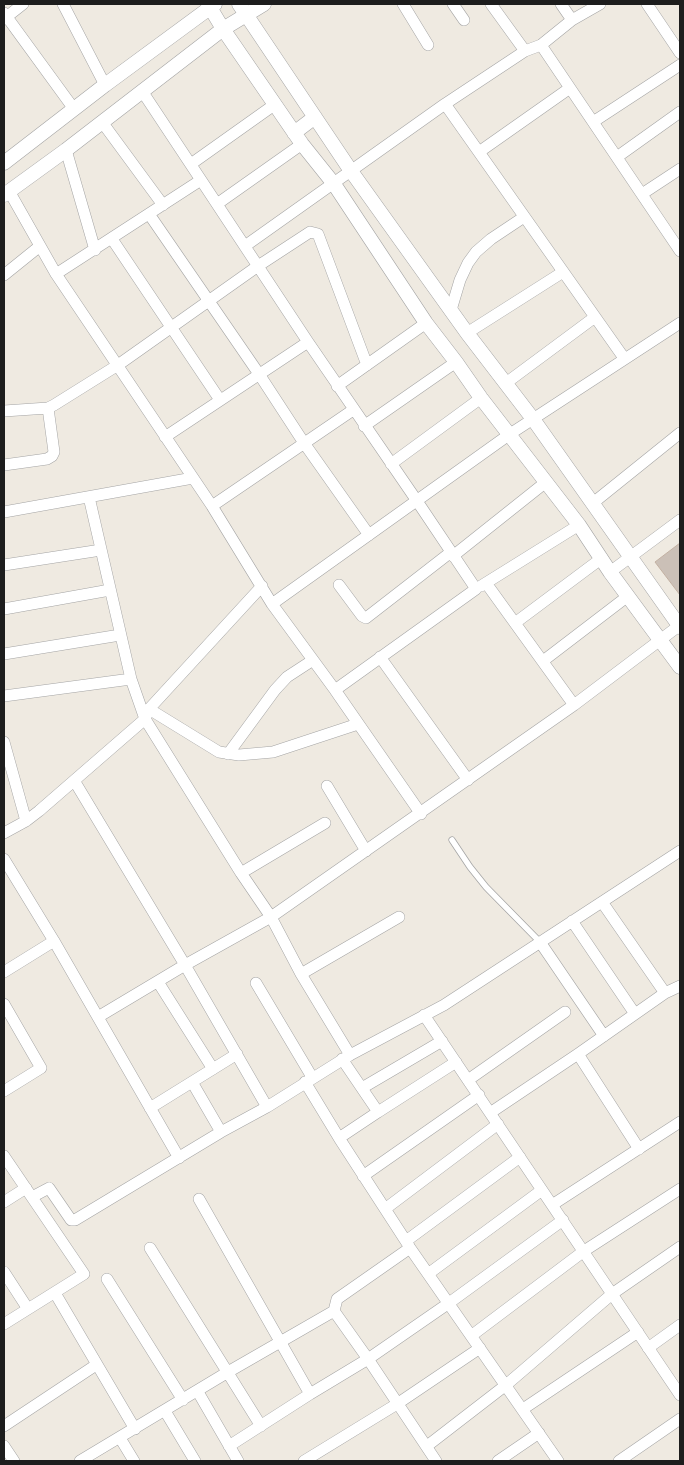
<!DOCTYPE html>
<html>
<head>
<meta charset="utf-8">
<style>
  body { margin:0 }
  #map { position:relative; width:684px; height:1465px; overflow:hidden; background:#efeae1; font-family:Poppins,sans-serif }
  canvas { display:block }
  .frame { position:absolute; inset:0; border:5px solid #1d1d1d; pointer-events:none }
</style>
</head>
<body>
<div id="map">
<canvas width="684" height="1465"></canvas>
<div class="frame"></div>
</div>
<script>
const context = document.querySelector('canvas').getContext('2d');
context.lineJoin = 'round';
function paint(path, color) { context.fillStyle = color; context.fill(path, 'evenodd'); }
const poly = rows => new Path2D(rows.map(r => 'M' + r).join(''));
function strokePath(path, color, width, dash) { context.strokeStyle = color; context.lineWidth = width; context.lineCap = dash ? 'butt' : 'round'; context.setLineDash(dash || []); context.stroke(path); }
const building = poly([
  [680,543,680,595,655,562,680,543]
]);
const service = poly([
  [452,840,470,867,486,887,540,942]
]);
const minor = poly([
  [63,4,105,85],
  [403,4,428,45],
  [453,4,464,20],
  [491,4,525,51],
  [561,4,572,20],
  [647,4,680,53],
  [4,13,74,109],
  [4,19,23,4],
  [541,45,680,251],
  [142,91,201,180],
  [445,104,624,358],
  [102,122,163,205],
  [593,122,680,65],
  [66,150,95,250],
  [479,152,570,88],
  [617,157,680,112],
  [191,164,274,105],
  [9,191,56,274,212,506,272,604,335,690,421,814],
  [642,194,680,169],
  [217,204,302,144],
  [149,214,259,374,304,443,369,535],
  [112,239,220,400],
  [245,246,445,104,525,51,541,45,572,20,600,4],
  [56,274,201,180,308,342,417,501,476,589,335,690],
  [4,275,40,246],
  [451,310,460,280,468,263,476,252,491,239,524,217],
  [467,333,563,272],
  [506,383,595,317],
  [337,386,426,323],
  [4,411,48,408,54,405,118,365,258,266,310,232,318,234,367,365],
  [364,426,456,362],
  [165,437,308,342],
  [391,464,481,398],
  [4,465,47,459,52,456,54,452,48,408],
  [89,497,131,679,145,719,241,873,271,917,301,974,350,1055],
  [593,503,680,433],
  [212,506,353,410],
  [4,512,193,478],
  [453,556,546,482],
  [4,565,101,550],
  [610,572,680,520],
  [486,583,574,705],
  [339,585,362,616,366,618,451,552],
  [481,586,579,525],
  [272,604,510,434,680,323],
  [4,609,110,590],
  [515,623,602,558],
  [4,654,120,635],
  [380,657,468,780],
  [543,661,628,596],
  [4,696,131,679],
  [149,709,219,752,239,755,273,752,358,724],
  [4,742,26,821],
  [228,754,275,690,287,677,313,660],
  [75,782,185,965,267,1107],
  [327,786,366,851],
  [4,833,26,821,39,811,145,719,149,709,262,586],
  [4,859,54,941,179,1158],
  [241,873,325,823],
  [572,921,635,1014],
  [540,942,604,1036],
  [4,972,54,941],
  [301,974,399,917],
  [158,982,213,1069],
  [256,983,312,1077],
  [665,993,680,986],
  [4,1004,41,1068,4,1091],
  [424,1015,680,1395],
  [98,1017,185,965,271,917,574,705,680,625],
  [578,1054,639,1149],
  [468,1080,565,1012],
  [192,1082,221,1132],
  [305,1082,339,1138,378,1112,342,1059],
  [362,1088,442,1041],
  [150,1108,237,1054],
  [378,1112,456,1062],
  [490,1113,578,1054,665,993,602,902],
  [339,1138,409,1246],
  [4,1156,84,1274,4,1324],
  [363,1176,479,1095],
  [32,1197,49,1188,71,1220,75,1220,221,1132,267,1107,350,1055,444,1005,680,851],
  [199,1199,310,1394],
  [4,1202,26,1188],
  [552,1205,680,1122],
  [385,1209,498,1124],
  [406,1241,520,1157],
  [150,1248,261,1426],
  [4,1272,28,1309],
  [428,1274,542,1190],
  [107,1279,183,1400],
  [55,1293,135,1429],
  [334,1311,337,1299,410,1248,558,1461],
  [471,1336,584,1251,680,1189],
  [648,1348,680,1325],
  [198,1392,238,1461],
  [523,1409,638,1332],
  [165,1411,195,1461],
  [4,1426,96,1365],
  [120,1438,134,1461],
  [4,1446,14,1461],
  [229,1446,310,1394,368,1359,449,1303,563,1220],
  [427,1446,506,1385,612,1294,680,1247],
  [80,1461,228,1372,334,1311,368,1359,436,1461],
  [304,1461,397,1404,480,1348],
  [498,1461,539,1433],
  [619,1461,680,1419]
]);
const tertiary = poly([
  [208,4,223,29,302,144,334,184,426,323,456,362,481,398,579,525,610,572,680,667],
  [239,4,351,171,467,333,533,419,680,627],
  [294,133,315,117],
  [4,163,105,85,215,4],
  [4,195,66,150,223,29,264,4]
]);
paint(building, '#cbc0b7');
strokePath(building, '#c2b0a2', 1);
strokePath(service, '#a4a4a4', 7);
strokePath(minor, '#a4a4a4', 12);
strokePath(tertiary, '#a4a4a4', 15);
strokePath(service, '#fff', 5.5);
strokePath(minor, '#fff', 11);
strokePath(tertiary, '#fff', 14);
</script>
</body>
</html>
